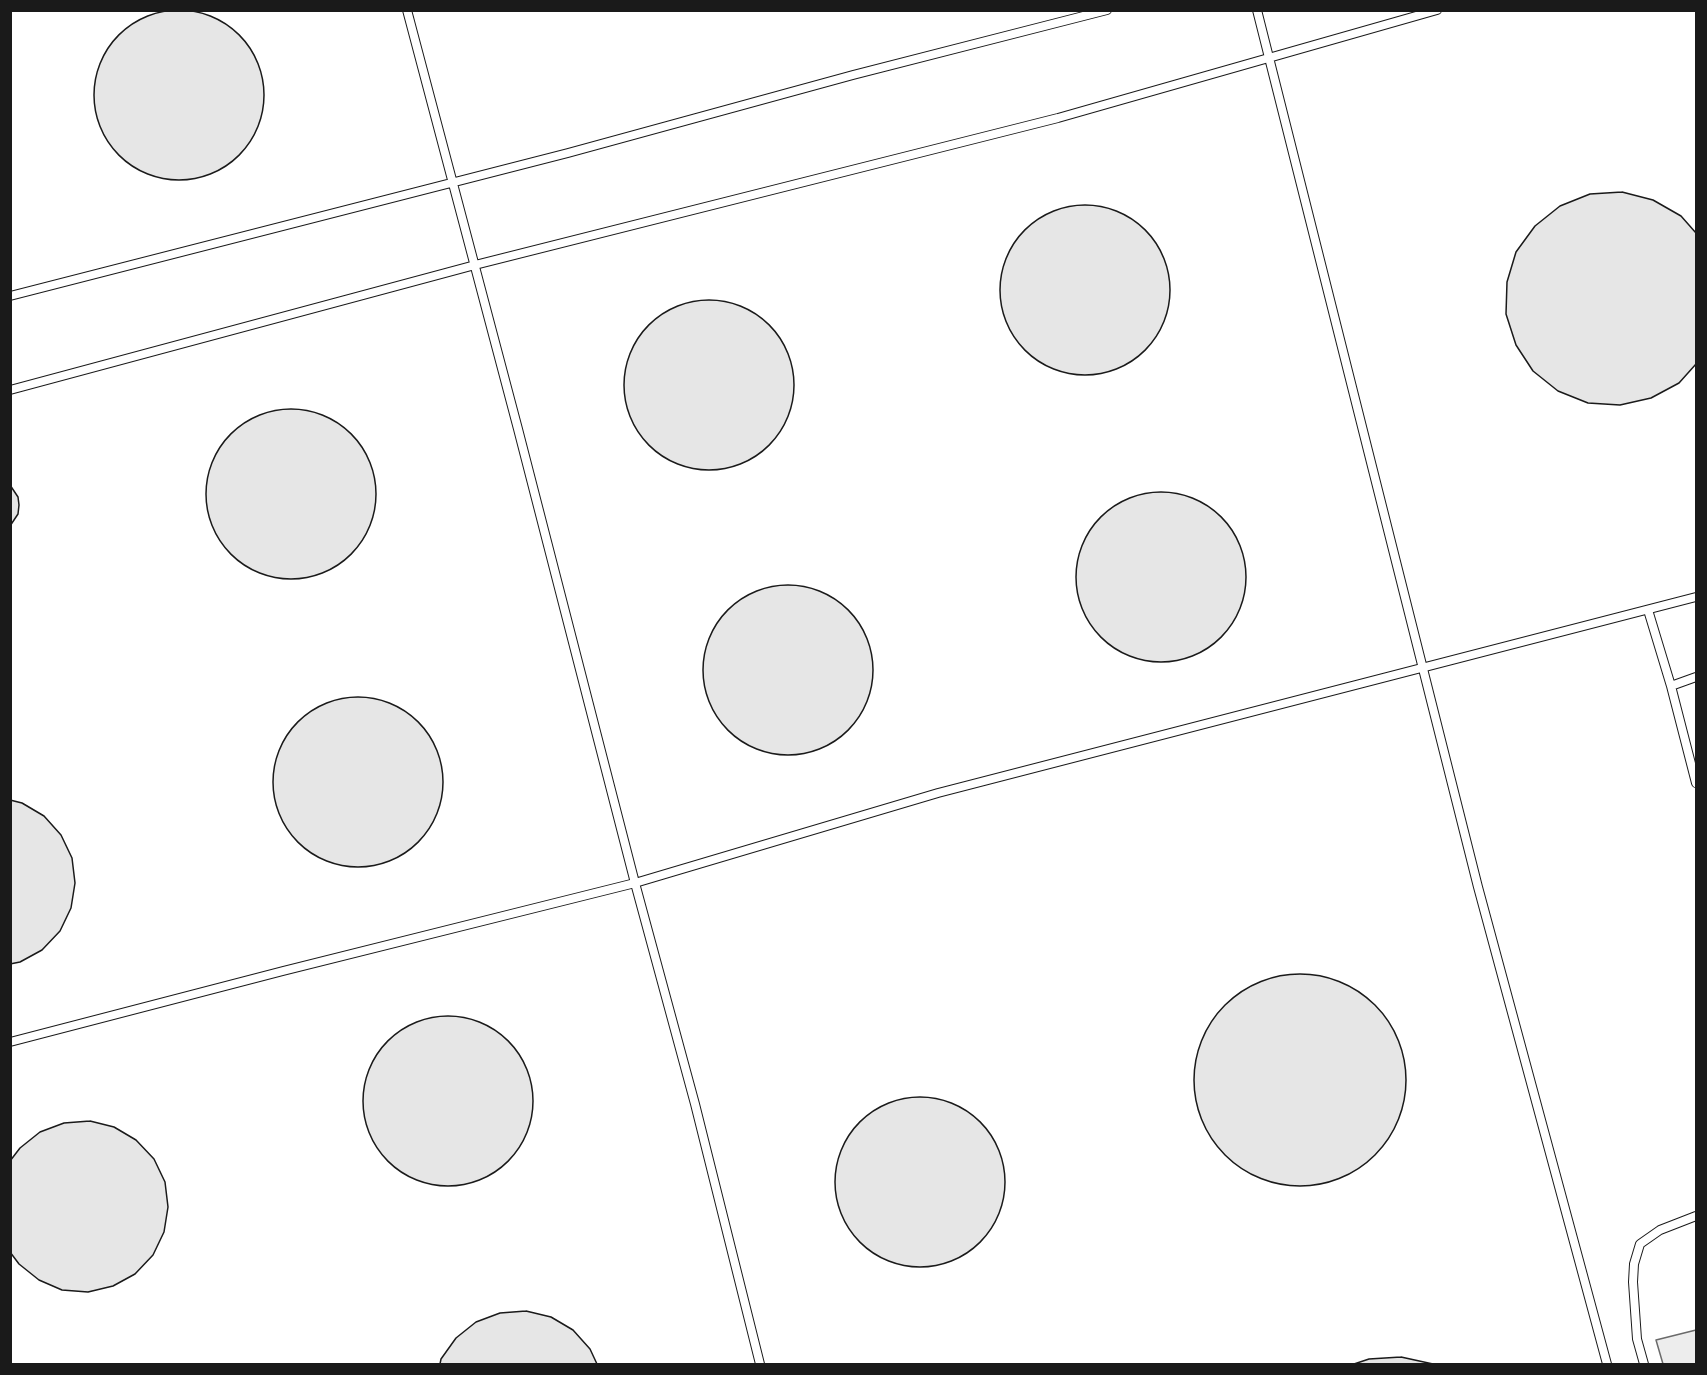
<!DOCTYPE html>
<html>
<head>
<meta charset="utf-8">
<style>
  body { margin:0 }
  #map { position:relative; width:1707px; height:1375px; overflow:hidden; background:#fff; font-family:"Public Sans",sans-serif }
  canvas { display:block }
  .frame { position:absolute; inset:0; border:12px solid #1a1a1a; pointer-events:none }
</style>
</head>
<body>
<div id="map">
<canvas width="1707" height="1375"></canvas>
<div class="frame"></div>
</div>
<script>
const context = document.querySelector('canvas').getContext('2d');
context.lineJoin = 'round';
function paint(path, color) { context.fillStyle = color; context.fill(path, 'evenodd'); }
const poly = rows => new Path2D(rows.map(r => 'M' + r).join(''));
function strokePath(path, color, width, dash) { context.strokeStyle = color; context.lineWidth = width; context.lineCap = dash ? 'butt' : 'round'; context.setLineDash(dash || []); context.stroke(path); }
const built = poly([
  [1696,1330,1696,1364,1663,1364,1656,1340,1696,1330]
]);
const building = poly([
  '94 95a85 85 0 1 1 170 0a85 85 0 1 1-170 0Z',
  [1622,192,1653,200,1681,216,1696,233,1696,364,1679,383,1651,398,1620,405,1588,403,1558,391,1533,371,1516,345,1506,314,1507,282,1516,252,1535,226,1560,206,1590,194,1622,192],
  '1000 290a85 85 0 1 1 170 0a85 85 0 1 1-170 0Z',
  '624 385a85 85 0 1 1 170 0a85 85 0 1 1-170 0Z',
  '206 494a85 85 0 1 1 170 0a85 85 0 1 1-170 0Z',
  [10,485,18,497,19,505,18,514,10,526,10,485],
  '1076 577a85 85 0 1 1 170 0a85 85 0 1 1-170 0Z',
  '703 670a85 85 0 1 1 170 0a85 85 0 1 1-170 0Z',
  '273 782a85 85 0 1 1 170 0a85 85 0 1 1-170 0Z',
  [10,800,22,803,44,816,61,835,72,858,75,883,71,908,60,931,42,950,20,962,10,964,10,800],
  '1194 1080a106 106 0 1 1 212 0a106 106 0 1 1-212 0Z',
  '363 1101a85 85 0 1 1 170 0a85 85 0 1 1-170 0Z',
  '835 1182a85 85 0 1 1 170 0a85 85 0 1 1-170 0Z',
  [90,1121,114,1127,136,1140,154,1159,165,1182,168,1207,164,1232,153,1255,135,1274,113,1286,88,1292,62,1290,39,1280,19,1264,10,1252,10,1161,20,1148,40,1132,64,1123,90,1121],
  [526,1311,551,1317,573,1330,590,1349,597,1364,440,1364,441,1359,456,1338,476,1322,500,1313,526,1311],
  [1401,1357,1433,1364,1354,1364,1369,1359,1401,1357]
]);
const lane = poly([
  [407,10,518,429,635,883,695,1104,760,1364],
  [1257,10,1478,887,1607,1364],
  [10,296,568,153,853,75,1107,10],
  [10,390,475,265,1058,118,1437,10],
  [1648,610,1671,686,1696,783],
  [1671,686,1696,677],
  [10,1042,283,971,635,883,938,793,1696,597],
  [1644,1364,1637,1339,1633,1282,1634,1264,1640,1244,1660,1230,1696,1216]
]);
paint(built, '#ededed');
strokePath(built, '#6a6a6a', 1.5);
paint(building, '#e6e6e6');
strokePath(building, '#1a1a1a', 1.5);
strokePath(lane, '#1a1a1a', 10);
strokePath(lane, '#fff', 8);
</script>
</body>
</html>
